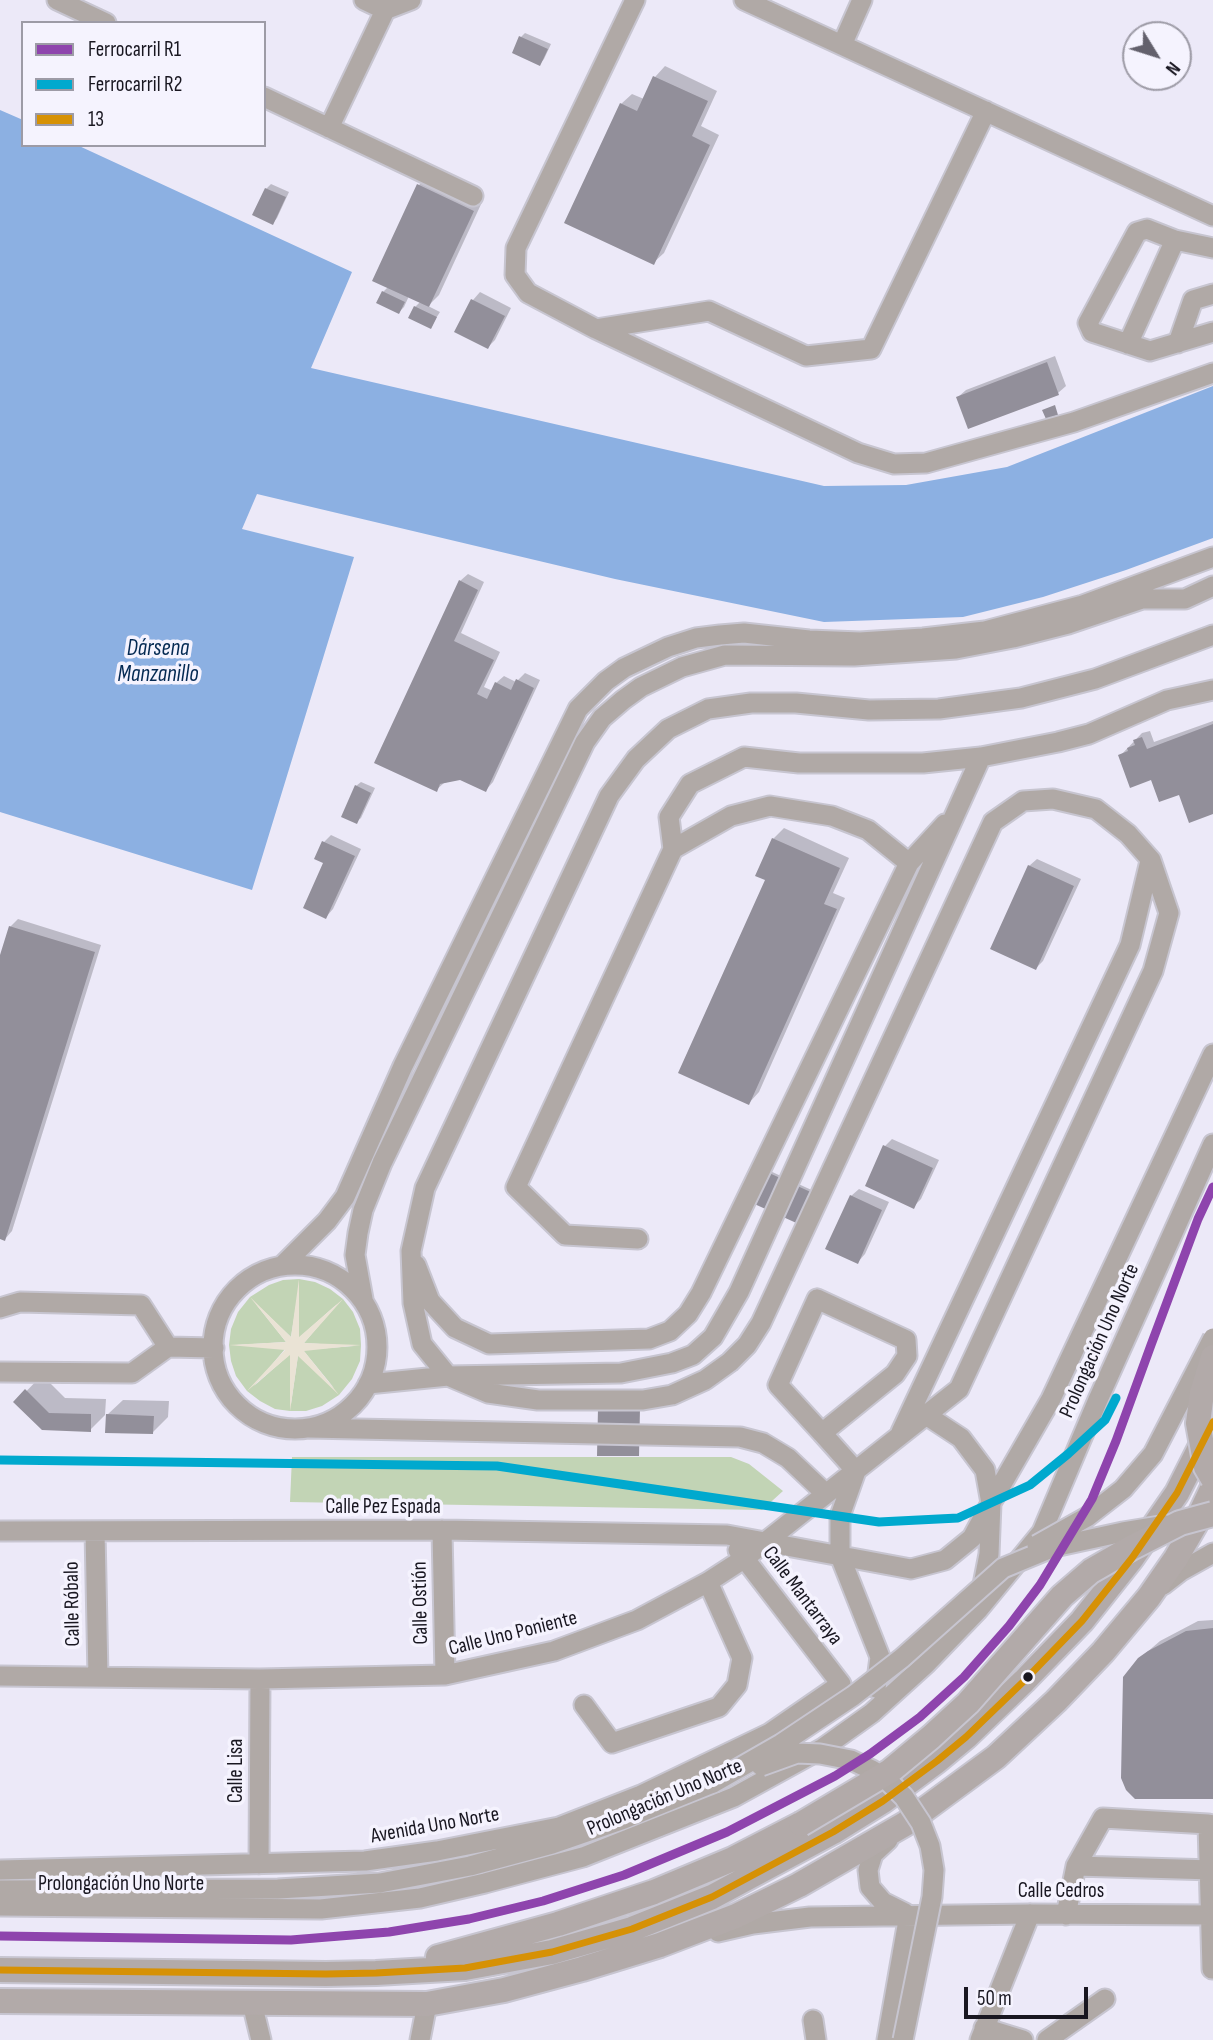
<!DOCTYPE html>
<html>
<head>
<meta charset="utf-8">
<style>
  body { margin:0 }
  #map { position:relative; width:1213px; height:2040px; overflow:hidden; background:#ece9f8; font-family:"Sofia Sans Condensed",sans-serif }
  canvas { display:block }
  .legend { position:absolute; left:21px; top:21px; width:245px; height:126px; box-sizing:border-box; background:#f5f3fe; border:2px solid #9d9ba6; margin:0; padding:9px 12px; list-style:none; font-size:21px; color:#191721 }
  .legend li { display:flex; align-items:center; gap:14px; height:35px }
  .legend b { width:35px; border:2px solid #9d9ba6 }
  .north { position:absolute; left:1122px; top:21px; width:70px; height:70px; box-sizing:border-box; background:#f5f3fe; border:2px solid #9d9ba6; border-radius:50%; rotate:128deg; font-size:19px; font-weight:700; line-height:28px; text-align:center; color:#191721 }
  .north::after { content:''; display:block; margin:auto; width:24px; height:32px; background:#63606c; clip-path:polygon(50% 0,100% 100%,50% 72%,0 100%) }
  .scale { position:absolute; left:964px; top:1987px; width:124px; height:32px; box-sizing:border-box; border:4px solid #191721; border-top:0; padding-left:9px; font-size:21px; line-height:24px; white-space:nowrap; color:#191721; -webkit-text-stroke:5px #f5f3fe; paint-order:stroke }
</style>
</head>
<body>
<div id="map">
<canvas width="1213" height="2040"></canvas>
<ul class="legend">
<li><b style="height:9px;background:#8e44ad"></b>Ferrocarril R1</li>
<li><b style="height:9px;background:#00a9ce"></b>Ferrocarril R2</li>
<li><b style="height:9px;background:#d69105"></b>13</li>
</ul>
<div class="north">N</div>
<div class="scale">50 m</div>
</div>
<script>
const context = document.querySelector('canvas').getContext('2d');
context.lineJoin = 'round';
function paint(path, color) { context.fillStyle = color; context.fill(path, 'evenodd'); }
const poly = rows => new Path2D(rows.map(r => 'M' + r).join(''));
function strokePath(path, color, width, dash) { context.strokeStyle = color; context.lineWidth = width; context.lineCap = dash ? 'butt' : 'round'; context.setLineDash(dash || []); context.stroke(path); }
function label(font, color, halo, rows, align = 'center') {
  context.font = font + ' "Sofia Sans Condensed",sans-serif'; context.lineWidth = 7; context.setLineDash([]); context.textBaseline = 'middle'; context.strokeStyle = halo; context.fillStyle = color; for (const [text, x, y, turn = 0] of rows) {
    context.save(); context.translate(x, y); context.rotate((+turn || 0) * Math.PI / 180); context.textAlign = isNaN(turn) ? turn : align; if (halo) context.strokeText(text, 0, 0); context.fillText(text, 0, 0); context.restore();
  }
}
const green = poly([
  [299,1279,315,1282,330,1289,343,1299,353,1312,360,1329,361,1345,360,1361,352,1379,339,1395,322,1406,306,1411,290,1411,275,1409,260,1401,247,1391,236,1376,231,1361,229,1345,231,1329,238,1312,250,1297,269,1285,283,1280],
  [299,1287,299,1338,337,1304,304,1343,354,1346,303,1350,334,1388,298,1355,291,1404,290,1354,254,1386,285,1349,236,1345,286,1342,256,1304,291,1337],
  [292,1457,731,1457,749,1464,783,1491,762,1510,290,1502]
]);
const sand = poly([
  [299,1279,299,1337,343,1299,304,1343,361,1345,304,1351,339,1395,298,1356,290,1411,290,1355,247,1391,285,1350,229,1345,286,1342,250,1297,291,1337]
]);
const water = poly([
  [0,110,23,120,23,145,77,145,352,272,311,368,824,486,906,485,1007,467,1213,386,1213,538,1126,570,1043,597,963,617,824,622,615,579,257,494,242,529,354,557,252,890,0,812]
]);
const shadow = poly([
  [525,33,551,44,544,59,540,64,521,37],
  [665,66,717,91,701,126,719,135,664,253,653,263,621,104,632,94,644,99,655,77],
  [429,175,483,200,439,295,428,306,440,312,431,326,415,307,421,301,409,296,404,307,399,312,383,292,389,286,419,185],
  [271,184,289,192,277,218,273,223,266,189],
  [480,292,511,308,495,340,488,347,473,300],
  [1055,356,1066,386,1058,393,969,427,958,397,966,390],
  [468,574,484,582,461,633,500,652,484,687,493,691,496,683,504,676,516,682,525,673,540,680,493,782,486,790,461,778,444,783,436,790,460,581],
  [1213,721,1213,812,1152,778,1120,756,1142,733,1150,731,1154,742],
  [361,782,375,788,361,818,356,822,356,786],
  [784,828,849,858,833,893,845,898,759,1092,749,1103,767,879,773,839],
  [331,835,361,849,333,909,326,917,324,842],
  [1037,859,1081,879,1043,961,1036,968,1029,866],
  [18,919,101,945,12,1231,5,1239,0,1237,0,961,10,927],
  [892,1139,939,1160,921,1199,914,1206,885,1146],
  [757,1165,829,1198,815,1227],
  [859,1189,889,1202,865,1254,858,1262,851,1196],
  [42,1375,65,1398,106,1399,105,1415,90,1430,16,1402],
  [123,1400,169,1401,168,1417,153,1432,107,1415],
  [1213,1620,1213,1798,1139,1659,1160,1641,1198,1621]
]);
const building = poly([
  [519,36,548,49,540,66,512,53],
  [653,76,708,101,692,136,710,145,654,265,564,223,620,103,637,111],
  [417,184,474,211,429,307,372,281],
  [265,188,286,197,273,225,252,215],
  [382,291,405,302,399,314,376,303],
  [471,299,505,316,488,349,454,332],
  [414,306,437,317,431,329,408,318],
  [1047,362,1059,395,968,429,956,397],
  [1055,405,1058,415,1046,419,1042,410],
  [459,580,478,590,454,641,494,660,477,694,487,699,495,682,511,690,516,679,534,688,486,792,460,780,440,784,437,792,374,763],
  [1213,724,1213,814,1189,823,1179,795,1159,802,1151,780,1130,788,1118,755,1128,751,1127,748,1135,745,1133,740,1142,737,1147,749],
  [355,785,371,793,357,824,341,817],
  [772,838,840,868,824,904,837,909,749,1105,678,1073,765,880,755,876],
  [322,841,355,856,326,919,303,908,323,863,314,859],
  [1028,865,1074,886,1036,970,990,949],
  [9,926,95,952,5,1241,0,1239,0,955],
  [883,1145,933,1168,914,1209,865,1186],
  [754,1166,828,1200,814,1231,739,1197],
  [850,1195,882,1210,858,1264,825,1249],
  [25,1389,49,1413,91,1414,91,1432,42,1430,13,1402],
  [598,1408,640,1408,639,1456,597,1456],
  [106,1414,154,1416,153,1434,105,1433],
  [1213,1628,1213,1799,1135,1799,1126,1790,1121,1778,1123,1677,1138,1658,1148,1651,1186,1631]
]);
const minor = poly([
  [57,0,106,23],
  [364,0,385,10,411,0],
  [635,0,516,248,515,275,528,293,596,329,858,453,894,464,926,463,1074,422,1213,373],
  [744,0,1213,216],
  [842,45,862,0],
  [264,97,473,196],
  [329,128,390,0],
  [1213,248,1175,240,1147,229,1137,232,1088,323,1092,332,1150,351,1213,332],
  [596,329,709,311,806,356,871,349,986,111],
  [1178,343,1193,300,1213,294],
  [1128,344,1175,240],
  [673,849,731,816,770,806,832,816,868,830,909,863],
  [638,1239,565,1235,516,1187,673,849,669,817,690,784,744,757,799,763,923,763,981,757,1058,742,1089,734,1167,700,1213,690],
  [283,1265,327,1221,345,1197,403,1066,578,709,606,681,624,668,668,647,696,638,720,635,744,633,809,640,860,642,923,638,985,631,1083,605,1213,557],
  [416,1265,430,1301,455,1328,489,1344,649,1339,670,1331,688,1314,701,1293,909,863,945,824],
  '213 1347a82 82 0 1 1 164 0a82 82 0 1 1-164 0Z',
  [363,1299,355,1255,358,1233,363,1210,382,1163,585,742,602,718,623,700,641,687,682,667,725,655,854,656,956,649,1013,638,1068,624,1142,599,1185,599,1213,586],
  [817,1299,906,1340,907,1356,895,1374,822,1433,778,1385,817,1299],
  [0,1308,20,1302,141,1305,168,1347,214,1348],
  [0,1372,132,1373,168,1347],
  [368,1384,448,1376,621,1373,672,1363,693,1355,713,1337,739,1292,981,757],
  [309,1428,740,1437,763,1443,788,1458,826,1494],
  [901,1432,1130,945,1150,861],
  [822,1433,856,1471,840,1516,840,1556,880,1657,876,1688],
  [442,1530,445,1675],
  [0,1531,442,1530,727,1535,911,1569,945,1560,972,1538,991,1503,985,1470,961,1438,926,1415],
  [95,1531,98,1677],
  [1163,1585,1181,1571,1213,1553],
  [981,1595,989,1554,991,1503,1051,1399,1213,1054],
  [0,1676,260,1679,445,1675,554,1651,637,1620,708,1582,745,1558,959,1389,1153,971,1169,913,1151,860,1128,834,1096,809,1053,799,1023,801,993,822,761,1323,747,1345,730,1362,705,1380,672,1395,643,1400,538,1400,488,1393,448,1376,422,1344,413,1303,411,1251,425,1188,609,796,636,759,668,729,708,709,751,703,796,703,869,710,939,709,1021,698,1095,679,1213,635],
  [584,1705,612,1743,719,1707,737,1685,742,1658,708,1582],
  [888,1840,873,1854,868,1870,870,1887,883,1902,905,1913],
  [259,1864,260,1679],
  [1076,1866,1213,1870],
  [0,1870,365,1861,437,1851,559,1827,641,1795,770,1733,841,1684,738,1550],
  [0,1890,278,1889,380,1883,470,1866,552,1844,624,1819,713,1783],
  [0,1906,321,1909,420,1898,485,1883,583,1857,734,1797,823,1748,872,1713,926,1664,978,1610,1042,1532,1097,1402,1213,1144],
  [1066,1915,1076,1866,1103,1818,1208,1824],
  [718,1932,753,1924,810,1917,1030,1914,1213,1915],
  [1212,1969,1208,1824,1213,1825],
  [252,2003,261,2040],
  [813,2020,816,2040],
  [984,2028,1023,2040],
  [420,2040,427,2004],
  [887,2040,909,1915],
  [980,2040,1030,1914],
  [1047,2040,1105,1999]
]);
const major = poly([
  [438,1957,558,1924,654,1892,733,1859,801,1824],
  [0,1970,326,1974,376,1973,465,1968,552,1952,632,1929,712,1897,833,1832,883,1801,937,1761,966,1737,1024,1681,1082,1621,1132,1558,1177,1493,1213,1422],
  [0,2001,427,2004,504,1990,582,1969,660,1945,736,1916,799,1885,905,1824,996,1757,1056,1701,1103,1652,1149,1597,1176,1558,1195,1525,1213,1487]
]);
const minorBridge = poly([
  [1037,1545,1087,1517,1123,1489,1153,1454,1213,1338],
  [761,1766,797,1753,820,1754,851,1760,872,1770,889,1782,904,1797,921,1823,930,1846,934,1870,932,1897,903,2040],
  [713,1783,781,1744,853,1696,902,1658,1003,1568,1054,1547,1123,1532,1166,1525]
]);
const majorBridge = poly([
  [1213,1357,1202,1393,1198,1423,1206,1467,1213,1479],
  [801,1824,890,1771,931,1737,968,1703,1062,1596,1091,1571,1131,1548,1180,1523,1213,1514]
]);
const bus1 = poly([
  [0,1970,326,1974,376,1973,465,1968,552,1952,632,1929,712,1897,833,1832,883,1801,937,1761,966,1737,1024,1681,1082,1621,1132,1558,1177,1493,1213,1422]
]);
const rail1 = poly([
  [0,1936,291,1940,389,1932,469,1919,543,1901,624,1875,727,1832,835,1776,870,1754,920,1717,964,1677,1009,1626,1040,1585,1092,1499,1116,1441,1151,1345,1198,1219,1213,1187]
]);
const rail2 = poly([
  [0,1460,497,1466,879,1522,958,1518,1030,1485,1068,1454,1105,1420,1116,1398]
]);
const markers = [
  [1028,1677,6,"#191721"]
];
const streetNames = [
  ["Prolongación Uno Norte",1100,1341,-66],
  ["Calle Pez Espada",383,1508],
  ["Calle Mantarraya",802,1596,53],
  ["Calle Ostión",421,1603,-91],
  ["Calle Róbalo",73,1604,-91],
  ["Calle Uno Poniente",513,1634,-14],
  ["Calle Lisa",237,1771,-90],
  ["Prolongación Uno Norte",665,1798,-23],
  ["Avenida Uno Norte",435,1826,-10],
  ["Prolongación Uno Norte",121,1885],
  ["Calle Cedros",1061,1892]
];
const waterNames = [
  ["Dársena",158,649],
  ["Manzanillo",158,675]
];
paint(green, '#c2d4b5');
paint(sand, '#eae3d5');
paint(water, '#8cb0e2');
paint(shadow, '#0003');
paint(building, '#928f9a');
strokePath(minor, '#c7c5d0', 23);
strokePath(major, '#c7c5d0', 28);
strokePath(minor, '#b0a9a6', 19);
strokePath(major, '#b2aaa9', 24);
strokePath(minorBridge, '#c7c5d0', 23, []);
strokePath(majorBridge, '#c7c5d0', 28, []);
strokePath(minorBridge, '#b0a9a6', 19);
strokePath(majorBridge, '#b2aaa9', 24);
strokePath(bus1, '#d69105', 7);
strokePath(rail1, '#8e44ad', 9);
strokePath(rail2, '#00a9ce', 9);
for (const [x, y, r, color] of markers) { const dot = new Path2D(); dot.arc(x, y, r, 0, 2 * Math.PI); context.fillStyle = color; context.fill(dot); strokePath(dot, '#f5f3fe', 2.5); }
label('21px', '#191721', '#f5f3fe', streetNames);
label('italic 23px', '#042952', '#f5f3fe', waterNames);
</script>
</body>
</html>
